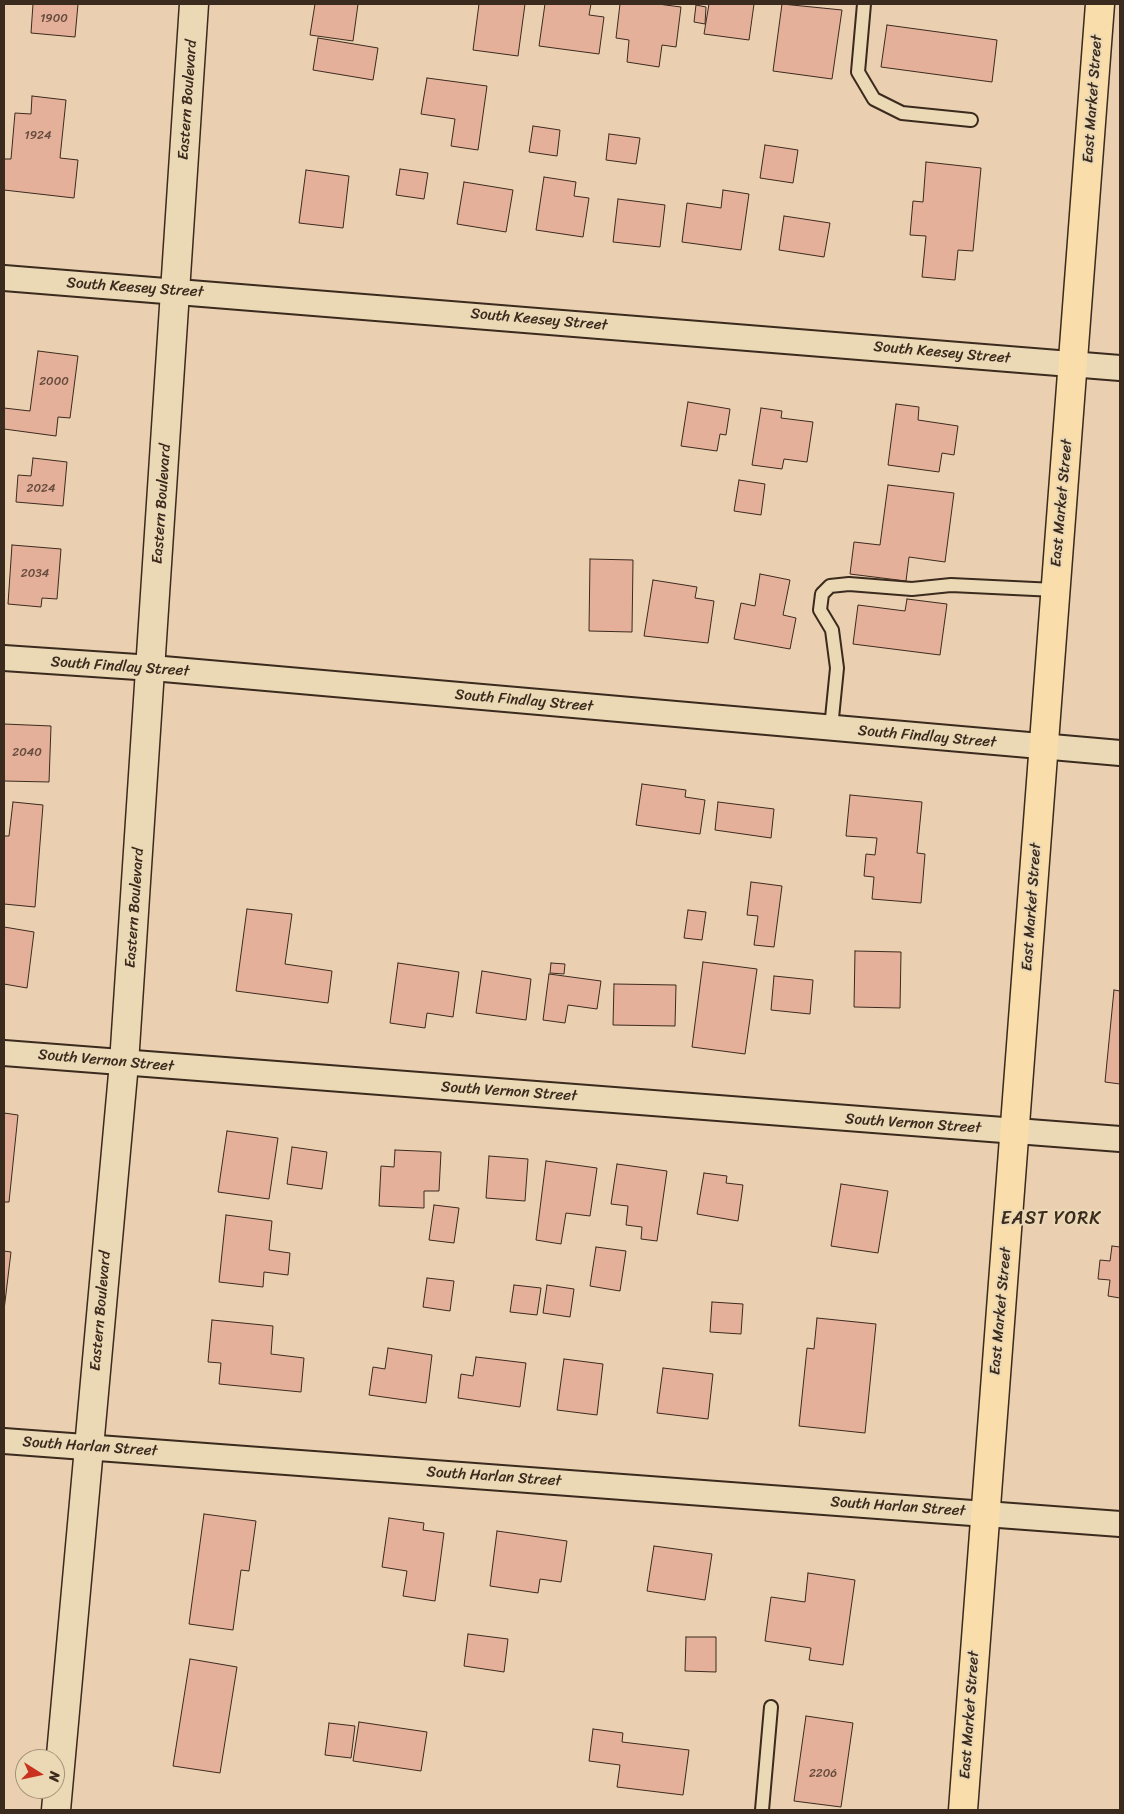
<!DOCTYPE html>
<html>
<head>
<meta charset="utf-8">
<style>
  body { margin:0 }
  #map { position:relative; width:1124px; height:1814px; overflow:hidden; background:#ead0b0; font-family:Sriracha,sans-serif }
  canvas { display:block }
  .frame { position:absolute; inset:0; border:5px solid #3b2a1e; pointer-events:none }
  .north { position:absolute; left:15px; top:1749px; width:50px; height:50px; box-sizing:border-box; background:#ebd8b5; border:1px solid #a59279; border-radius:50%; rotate:100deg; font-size:14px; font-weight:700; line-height:20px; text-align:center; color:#3b2a1e }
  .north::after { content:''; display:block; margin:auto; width:18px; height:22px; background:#c8321e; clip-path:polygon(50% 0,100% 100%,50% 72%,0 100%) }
</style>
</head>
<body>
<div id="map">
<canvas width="1124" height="1814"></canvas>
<div class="frame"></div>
<div class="north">N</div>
</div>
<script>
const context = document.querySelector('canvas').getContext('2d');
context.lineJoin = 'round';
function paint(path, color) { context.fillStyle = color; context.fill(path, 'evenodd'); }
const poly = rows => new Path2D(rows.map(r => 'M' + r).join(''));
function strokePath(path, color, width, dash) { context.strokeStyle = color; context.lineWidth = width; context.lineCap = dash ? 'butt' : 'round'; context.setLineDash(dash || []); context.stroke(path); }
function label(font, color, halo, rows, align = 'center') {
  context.font = font + ' Sriracha,sans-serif'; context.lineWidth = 4; context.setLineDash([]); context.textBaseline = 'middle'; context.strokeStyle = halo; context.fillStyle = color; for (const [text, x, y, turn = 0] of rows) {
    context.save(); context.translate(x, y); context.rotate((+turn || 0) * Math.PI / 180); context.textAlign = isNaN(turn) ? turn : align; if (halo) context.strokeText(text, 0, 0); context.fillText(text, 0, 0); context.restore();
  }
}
const building = poly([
  [33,4,78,4,75,37,31,33,33,4],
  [315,4,358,4,353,41,310,35,315,4],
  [479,4,525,4,518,56,473,50,479,4],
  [545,4,591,4,589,15,604,17,599,54,539,46,545,4],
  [620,4,658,4,681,7,676,47,662,45,659,67,627,62,629,40,616,38,620,4],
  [709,4,754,4,749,40,704,34,709,4],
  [782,4,842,10,832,79,773,71,782,4],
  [696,5,706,7,705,24,694,22,696,5],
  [887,25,997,40,992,82,881,67,887,25],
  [318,38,378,48,373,80,313,70,318,38],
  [427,78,487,86,478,150,451,146,455,119,421,114,427,78],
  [32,96,66,100,60,158,78,160,74,198,4,190,4,159,11,159,15,113,31,114,32,96],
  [533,126,560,130,557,156,529,152,533,126],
  [609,134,640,138,636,164,606,160,609,134],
  [765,145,798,150,793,183,760,178,765,145],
  [926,162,981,168,973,251,958,250,955,280,922,277,926,236,910,235,913,201,923,202,926,162],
  [400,169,428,173,424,199,396,195,400,169],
  [306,170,349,176,343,228,299,223,306,170],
  [544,177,576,182,574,196,589,198,583,237,536,230,544,177],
  [464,182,513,190,506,232,457,224,464,182],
  [723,190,749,194,741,250,682,242,687,203,721,208,723,190],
  [618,199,665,205,660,247,613,242,618,199],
  [784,216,830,223,824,257,779,250,784,216],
  [38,351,78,356,70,418,58,417,56,436,4,429,4,408,30,411,38,351],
  [688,402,730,409,726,435,720,434,717,451,681,446,688,402],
  [896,404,919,407,918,420,958,426,954,455,942,453,939,472,888,465,896,404],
  [761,408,782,411,781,418,813,422,807,462,784,459,782,469,752,465,761,408],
  [33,458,67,462,63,506,16,502,18,475,31,476,33,458],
  [739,480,765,484,761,515,734,511,739,480],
  [888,485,954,493,945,562,909,557,906,581,850,574,854,542,880,545,888,485],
  [12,545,61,549,57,599,42,598,41,607,8,604,12,545],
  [590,559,633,560,632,632,589,631,590,559],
  [760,574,790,580,783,615,796,618,790,649,734,639,741,603,755,606,760,574],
  [653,580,697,587,695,598,714,601,708,643,644,636,653,580],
  [907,599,947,604,940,655,853,644,858,605,905,611,907,599],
  [4,724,51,726,49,782,4,781,4,724],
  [642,784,686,790,685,797,705,800,700,834,636,825,642,784],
  [850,795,922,802,917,853,925,854,921,903,872,899,874,877,864,876,866,854,875,855,877,838,846,836,850,795],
  [13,802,43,805,35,907,4,904,4,836,9,836,13,802],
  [718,802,774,809,771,838,715,830,718,802],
  [751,882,782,886,774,947,754,945,758,916,747,915,751,882],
  [247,909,292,914,285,964,332,971,328,1003,236,991,247,909],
  [688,910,706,912,702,940,684,938,688,910],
  [4,927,34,932,27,988,4,984,4,927],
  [855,951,901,952,900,1008,854,1007,855,951],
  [703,962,757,969,745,1054,692,1047,703,962],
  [398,963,459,972,453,1017,427,1013,425,1028,390,1023,398,963],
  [551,963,565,964,564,974,550,973,551,963],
  [482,971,531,979,526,1020,476,1013,482,971],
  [549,974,601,981,597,1009,568,1005,565,1023,543,1020,549,974],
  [774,976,813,980,810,1014,771,1010,774,976],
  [614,984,676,985,675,1026,613,1025,614,984],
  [1114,990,1120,991,1120,1084,1105,1082,1114,990],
  [4,1113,18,1115,9,1202,4,1202,4,1113],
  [227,1131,278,1138,269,1199,218,1192,227,1131],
  [292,1147,327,1152,322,1189,287,1184,292,1147],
  [395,1150,441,1152,439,1191,424,1191,424,1208,379,1206,381,1166,394,1167,395,1150],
  [489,1156,528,1159,525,1201,486,1198,489,1156],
  [546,1161,597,1168,590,1216,566,1213,561,1244,536,1240,546,1161],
  [617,1164,667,1171,657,1241,641,1239,642,1227,626,1225,628,1206,611,1204,617,1164],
  [704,1173,727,1176,726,1183,743,1185,738,1221,697,1214,704,1173],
  [841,1184,888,1191,878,1253,831,1246,841,1184],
  [434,1205,459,1208,454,1243,429,1240,434,1205],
  [226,1215,272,1221,269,1250,290,1253,288,1275,264,1272,263,1287,219,1282,226,1215],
  [1112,1246,1120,1247,1120,1298,1108,1296,1110,1280,1098,1279,1100,1260,1110,1261,1112,1246],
  [596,1247,626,1251,620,1291,590,1286,596,1247],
  [4,1251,11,1252,4,1310,4,1251],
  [427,1278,454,1281,450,1311,423,1307,427,1278],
  [514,1285,541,1288,537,1315,510,1312,514,1285],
  [547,1285,574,1289,570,1317,543,1313,547,1285],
  [712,1302,743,1304,741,1334,710,1332,712,1302],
  [817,1318,876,1324,865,1433,799,1426,807,1348,814,1349,817,1318],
  [212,1320,273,1326,271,1354,304,1358,301,1392,219,1384,221,1363,208,1362,212,1320],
  [388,1348,432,1355,426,1403,369,1395,373,1367,385,1369,388,1348],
  [476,1357,526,1363,520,1407,458,1398,461,1374,473,1376,476,1357],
  [564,1359,603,1364,597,1415,557,1410,564,1359],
  [663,1368,713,1374,708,1419,657,1413,663,1368],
  [204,1514,256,1521,249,1571,241,1570,233,1630,189,1624,204,1514],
  [389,1518,424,1523,423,1530,444,1533,435,1601,403,1596,407,1571,382,1567,389,1518],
  [497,1531,567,1541,561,1582,540,1579,538,1593,490,1586,497,1531],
  [654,1546,712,1554,705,1600,647,1591,654,1546],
  [808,1573,855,1580,843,1665,809,1660,811,1648,765,1641,771,1597,805,1602,808,1573],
  [468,1634,508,1639,504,1672,464,1666,468,1634],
  [686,1637,716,1637,716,1672,685,1671,686,1637],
  [190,1659,237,1667,220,1773,173,1766,190,1659],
  [806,1716,853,1723,841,1807,794,1801,806,1716],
  [359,1722,427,1732,421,1771,353,1761,359,1722],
  [329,1723,355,1726,351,1758,325,1755,329,1723],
  [593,1729,623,1733,622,1742,689,1750,683,1795,617,1787,620,1765,589,1761,593,1729]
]);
const lane = poly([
  [864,4,858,72,874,99,902,113,971,120],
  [831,728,837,668,832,630,820,610,822,594,830,586,849,584,912,589,951,585,1055,590],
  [762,1810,771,1707]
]);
const street = poly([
  [4,278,1120,368],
  [4,658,152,668,1120,753],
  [4,1053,1120,1139],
  [4,1441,1120,1524]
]);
const secondary = poly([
  [56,1810,124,1063,194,4]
]);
const primary = poly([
  [963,1810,1100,4]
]);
const numberNames = [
  ["1900",54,19],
  ["1924",38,136],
  ["2000",54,382],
  ["2024",41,489],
  ["2034",35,574],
  ["2040",27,753],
  ["2206",823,1774]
];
const streetNames = [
  ["East Market Street",1093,99,-86],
  ["Eastern Boulevard",188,100,-86],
  ["South Keesey Street",135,288,4],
  ["South Keesey Street",539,320,5],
  ["South Keesey Street",942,353,5],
  ["East Market Street",1062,503,-85],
  ["Eastern Boulevard",162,504,-86],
  ["South Findlay Street",120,667,4],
  ["South Findlay Street",524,701,5],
  ["South Findlay Street",927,737,5],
  ["East Market Street",1032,907,-86],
  ["Eastern Boulevard",135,908,-86],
  ["South Vernon Street",106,1061,5],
  ["South Vernon Street",509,1092,4],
  ["South Vernon Street",913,1124,4],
  ["Eastern Boulevard",101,1311,-85],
  ["East Market Street",1001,1311,-85],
  ["South Harlan Street",90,1447,4],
  ["South Harlan Street",494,1477,4],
  ["South Harlan Street",898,1507,4],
  ["East Market Street",970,1715,-86]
];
const quarterNames = [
  ["EAST YORK",1051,1219]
];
paint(building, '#e5b09a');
strokePath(building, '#3b2a1e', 1);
strokePath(lane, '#3b2a1e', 16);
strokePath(street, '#3b2a1e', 28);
strokePath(secondary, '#3b2a1e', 31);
strokePath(primary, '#3b2a1e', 31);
strokePath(lane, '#ebd8b5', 12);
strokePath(street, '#ebd8b5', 24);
strokePath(secondary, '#ebd8b5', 28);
strokePath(primary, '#f9deab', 28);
label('12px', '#664c3d', null, numberNames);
label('15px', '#3b2a1e', '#ebd8b5', streetNames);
context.letterSpacing = '1px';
label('18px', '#3b2a1e', '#ebd8b5', quarterNames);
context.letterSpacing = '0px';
</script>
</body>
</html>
